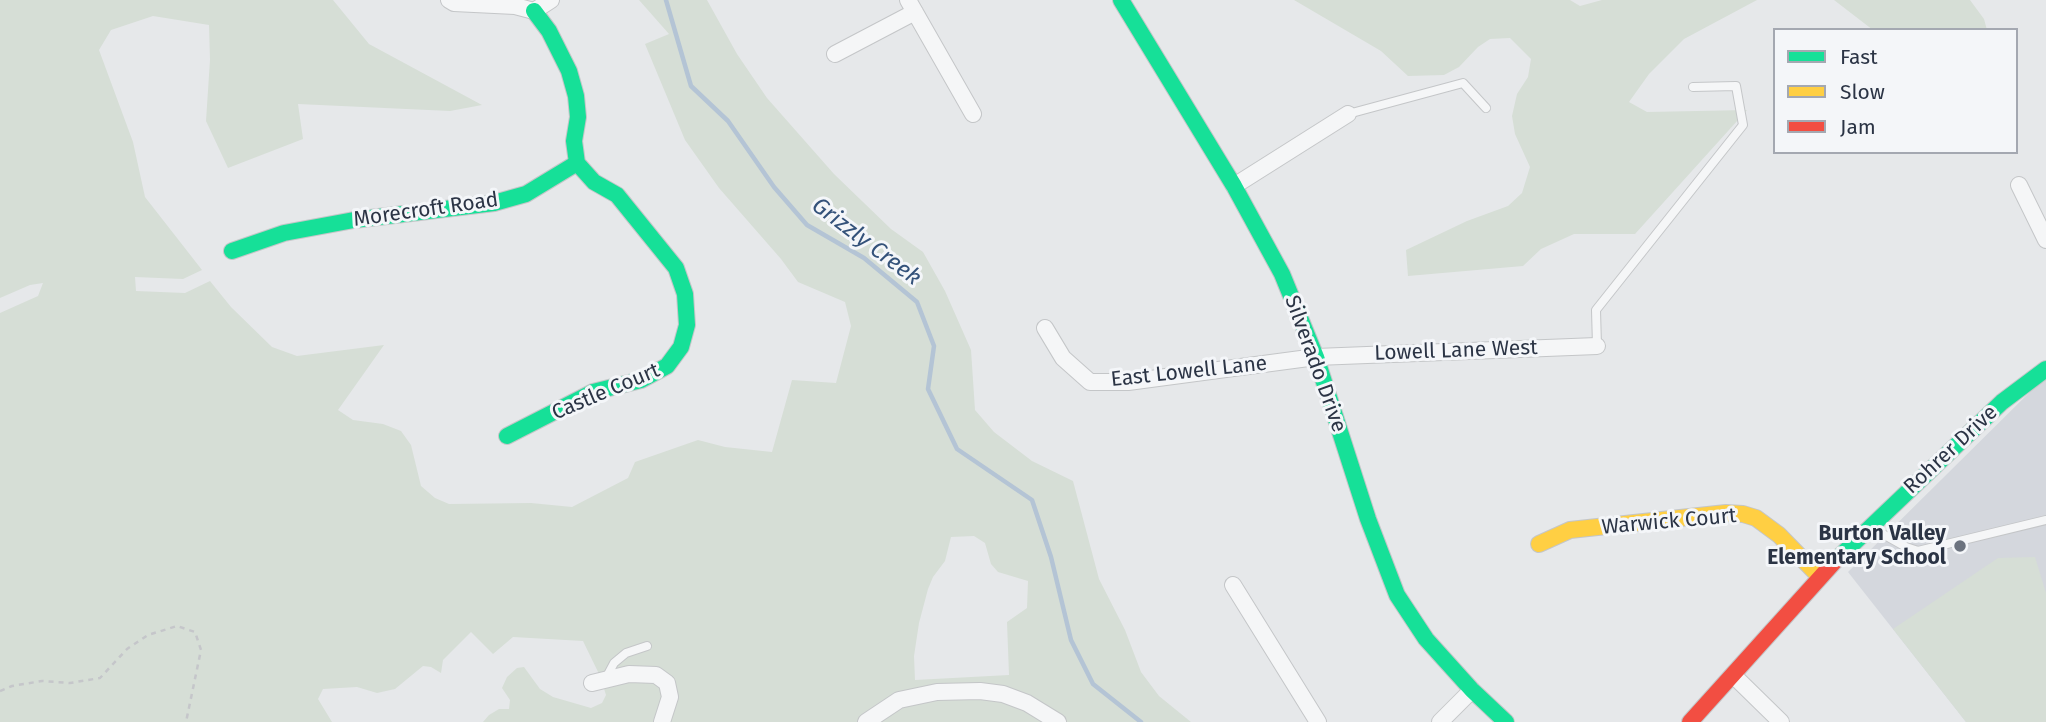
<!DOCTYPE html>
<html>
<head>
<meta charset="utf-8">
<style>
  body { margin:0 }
  #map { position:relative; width:2046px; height:722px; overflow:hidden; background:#e6e8ea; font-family:"Fira Sans",sans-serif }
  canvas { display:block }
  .legend { position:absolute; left:1773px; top:28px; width:245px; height:126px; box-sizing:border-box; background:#f4f6f9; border:2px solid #a4a8b1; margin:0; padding:9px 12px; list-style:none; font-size:21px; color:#2b3445 }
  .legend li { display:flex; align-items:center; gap:14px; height:35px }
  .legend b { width:35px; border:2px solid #a4a8b1 }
</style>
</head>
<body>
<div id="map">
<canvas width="2046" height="722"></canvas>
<ul class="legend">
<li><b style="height:9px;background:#16e098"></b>Fast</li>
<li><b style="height:9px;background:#ffcf43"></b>Slow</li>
<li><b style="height:9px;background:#f24e42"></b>Jam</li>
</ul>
</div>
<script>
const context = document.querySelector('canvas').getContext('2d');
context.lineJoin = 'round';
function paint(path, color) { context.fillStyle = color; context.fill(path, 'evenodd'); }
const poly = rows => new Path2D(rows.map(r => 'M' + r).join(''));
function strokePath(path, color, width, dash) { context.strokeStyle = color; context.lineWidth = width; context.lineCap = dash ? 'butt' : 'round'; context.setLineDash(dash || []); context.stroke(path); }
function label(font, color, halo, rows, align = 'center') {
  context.font = font + ' "Fira Sans",sans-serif'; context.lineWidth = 6; context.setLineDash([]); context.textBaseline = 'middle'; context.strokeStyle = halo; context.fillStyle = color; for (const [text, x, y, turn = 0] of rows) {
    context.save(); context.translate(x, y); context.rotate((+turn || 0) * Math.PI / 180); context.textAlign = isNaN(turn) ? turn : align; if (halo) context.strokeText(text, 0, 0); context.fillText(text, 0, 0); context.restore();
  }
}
const built = poly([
  [2046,378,2046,722,1966,722,1848,572,2041,381]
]);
const green = poly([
  [0,0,333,0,369,44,482,105,450,111,298,104,303,139,228,168,206,121,210,60,209,25,153,16,111,30,99,50,133,142,145,197,202,270,183,279,135,277,136,291,185,293,210,281,231,307,272,347,297,356,384,345,338,410,353,420,383,424,401,431,411,445,421,486,435,498,449,504,531,503,572,507,628,478,635,462,698,440,725,447,772,452,792,380,836,383,851,326,845,302,798,282,781,259,719,188,685,140,645,44,669,34,639,0,707,0,737,54,767,98,834,174,891,229,923,252,945,291,971,350,975,410,994,432,1032,461,1073,481,1099,579,1125,630,1141,672,1159,696,1191,722,483,722,489,715,499,709,509,709,510,700,502,688,507,677,517,668,524,667,540,689,553,697,591,708,602,703,606,695,600,676,583,641,513,637,493,654,471,632,443,660,441,673,431,667,423,666,395,689,377,693,357,687,323,689,318,699,332,722,0,722,0,313,38,296,43,283,30,285,0,298],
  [974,536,985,543,991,564,998,572,1028,581,1027,608,1007,622,1009,675,915,680,914,656,919,623,928,589,933,577,945,561,951,537],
  [1294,0,1570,0,1580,6,1602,0,1757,0,1684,39,1649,74,1629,102,1647,112,1747,110,1635,234,1574,234,1541,249,1523,266,1408,276,1406,250,1467,221,1508,206,1522,193,1530,167,1515,134,1512,116,1517,94,1528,77,1531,59,1510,38,1490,39,1478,47,1459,67,1444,75,1408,76,1381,51],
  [1834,0,1970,0,1984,19,1987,30,1873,30],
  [2035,557,2046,593,2046,722,1966,722,1893,629,1998,558]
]);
const stream = poly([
  [666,0,691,86,728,121,774,187,807,225,864,258,917,302,934,346,928,389,957,449,1032,500,1051,557,1071,640,1093,684,1141,722]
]);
const path = poly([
  [0,691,12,686,42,681,70,683,100,678,127,649,148,635,177,626,195,632,201,650,186,722]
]);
const lane = poly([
  [1348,114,1463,83,1486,108],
  [1597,346,1596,310,1743,125,1736,86,1693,87],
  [1872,528,1906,547,1918,551,2046,520],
  [605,680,614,663,626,653,647,646]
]);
const street = poly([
  [449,0,454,3,515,6,534,11,551,0],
  [908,0,973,114],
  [835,54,915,12],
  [2019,185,2046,240],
  [1234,186,1348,114],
  [1045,328,1063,358,1090,382,1128,382,1316,357,1597,346],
  [1233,585,1318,722],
  [1733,675,1781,722],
  [592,683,629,674,656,675,667,683,670,697,662,722],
  [866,722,899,700,937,692,980,691,1003,694,1027,703,1058,722],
  [1440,722,1472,690]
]);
const fast = poly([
  [1121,0,1234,186,1282,274,1316,357,1368,519,1397,595,1426,639,1472,690,1506,722],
  [232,251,284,233,354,220,494,203,526,194,577,163,574,141,578,117,576,96,569,71,549,31,534,11],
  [507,436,593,392,641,380,667,366,681,347,687,325,685,294,676,268,617,195,594,182,577,163],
  [1836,560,2002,402,2046,369]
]);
const slow = poly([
  [1539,544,1570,530,1726,513,1743,514,1756,518,1779,535,1820,577]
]);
const jam = poly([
  [1690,722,1836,560]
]);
const markers = [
  [1960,546,7,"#6c737f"]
];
const streetNames = [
  ["Morecroft Road",426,210,-8],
  ["Lowell Lane West",1456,351,-2],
  ["Silverado Drive",1315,364,70],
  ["East Lowell Lane",1189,372,-6],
  ["Castle Court",606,392,-23],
  ["Rohrer Drive",1951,450,-43],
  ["Warwick Court",1669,522,-5]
];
const poiNames = [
  ["Burton Valley",1946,534],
  ["Elementary School",1946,558]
];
const waterNames = [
  ["Grizzly Creek",866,242,37]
];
paint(built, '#d4d7dd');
paint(green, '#d6ded6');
strokePath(stream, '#b4c4d5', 4.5);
strokePath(lane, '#c4c6c8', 10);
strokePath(street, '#c4c6c8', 18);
strokePath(fast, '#c4c6c8', 18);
strokePath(slow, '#c4c6c8', 18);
strokePath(jam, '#c4c6c8', 18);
strokePath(path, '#c5c6ca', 2.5, [5, 5]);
strokePath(lane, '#f5f6f7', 8);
strokePath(street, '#f5f6f7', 16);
strokePath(fast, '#16e098', 16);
strokePath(slow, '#ffcf43', 16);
strokePath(jam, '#f24e42', 16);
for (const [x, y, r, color] of markers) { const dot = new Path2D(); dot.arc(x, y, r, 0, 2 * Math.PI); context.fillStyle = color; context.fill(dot); strokePath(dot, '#f4f6f9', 2.5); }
label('21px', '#2b3445', '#f4f6f9', streetNames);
label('bold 21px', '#2b3445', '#f4f6f9', poiNames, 'right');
label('italic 23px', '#34527a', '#f4f6f9', waterNames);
</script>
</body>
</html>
